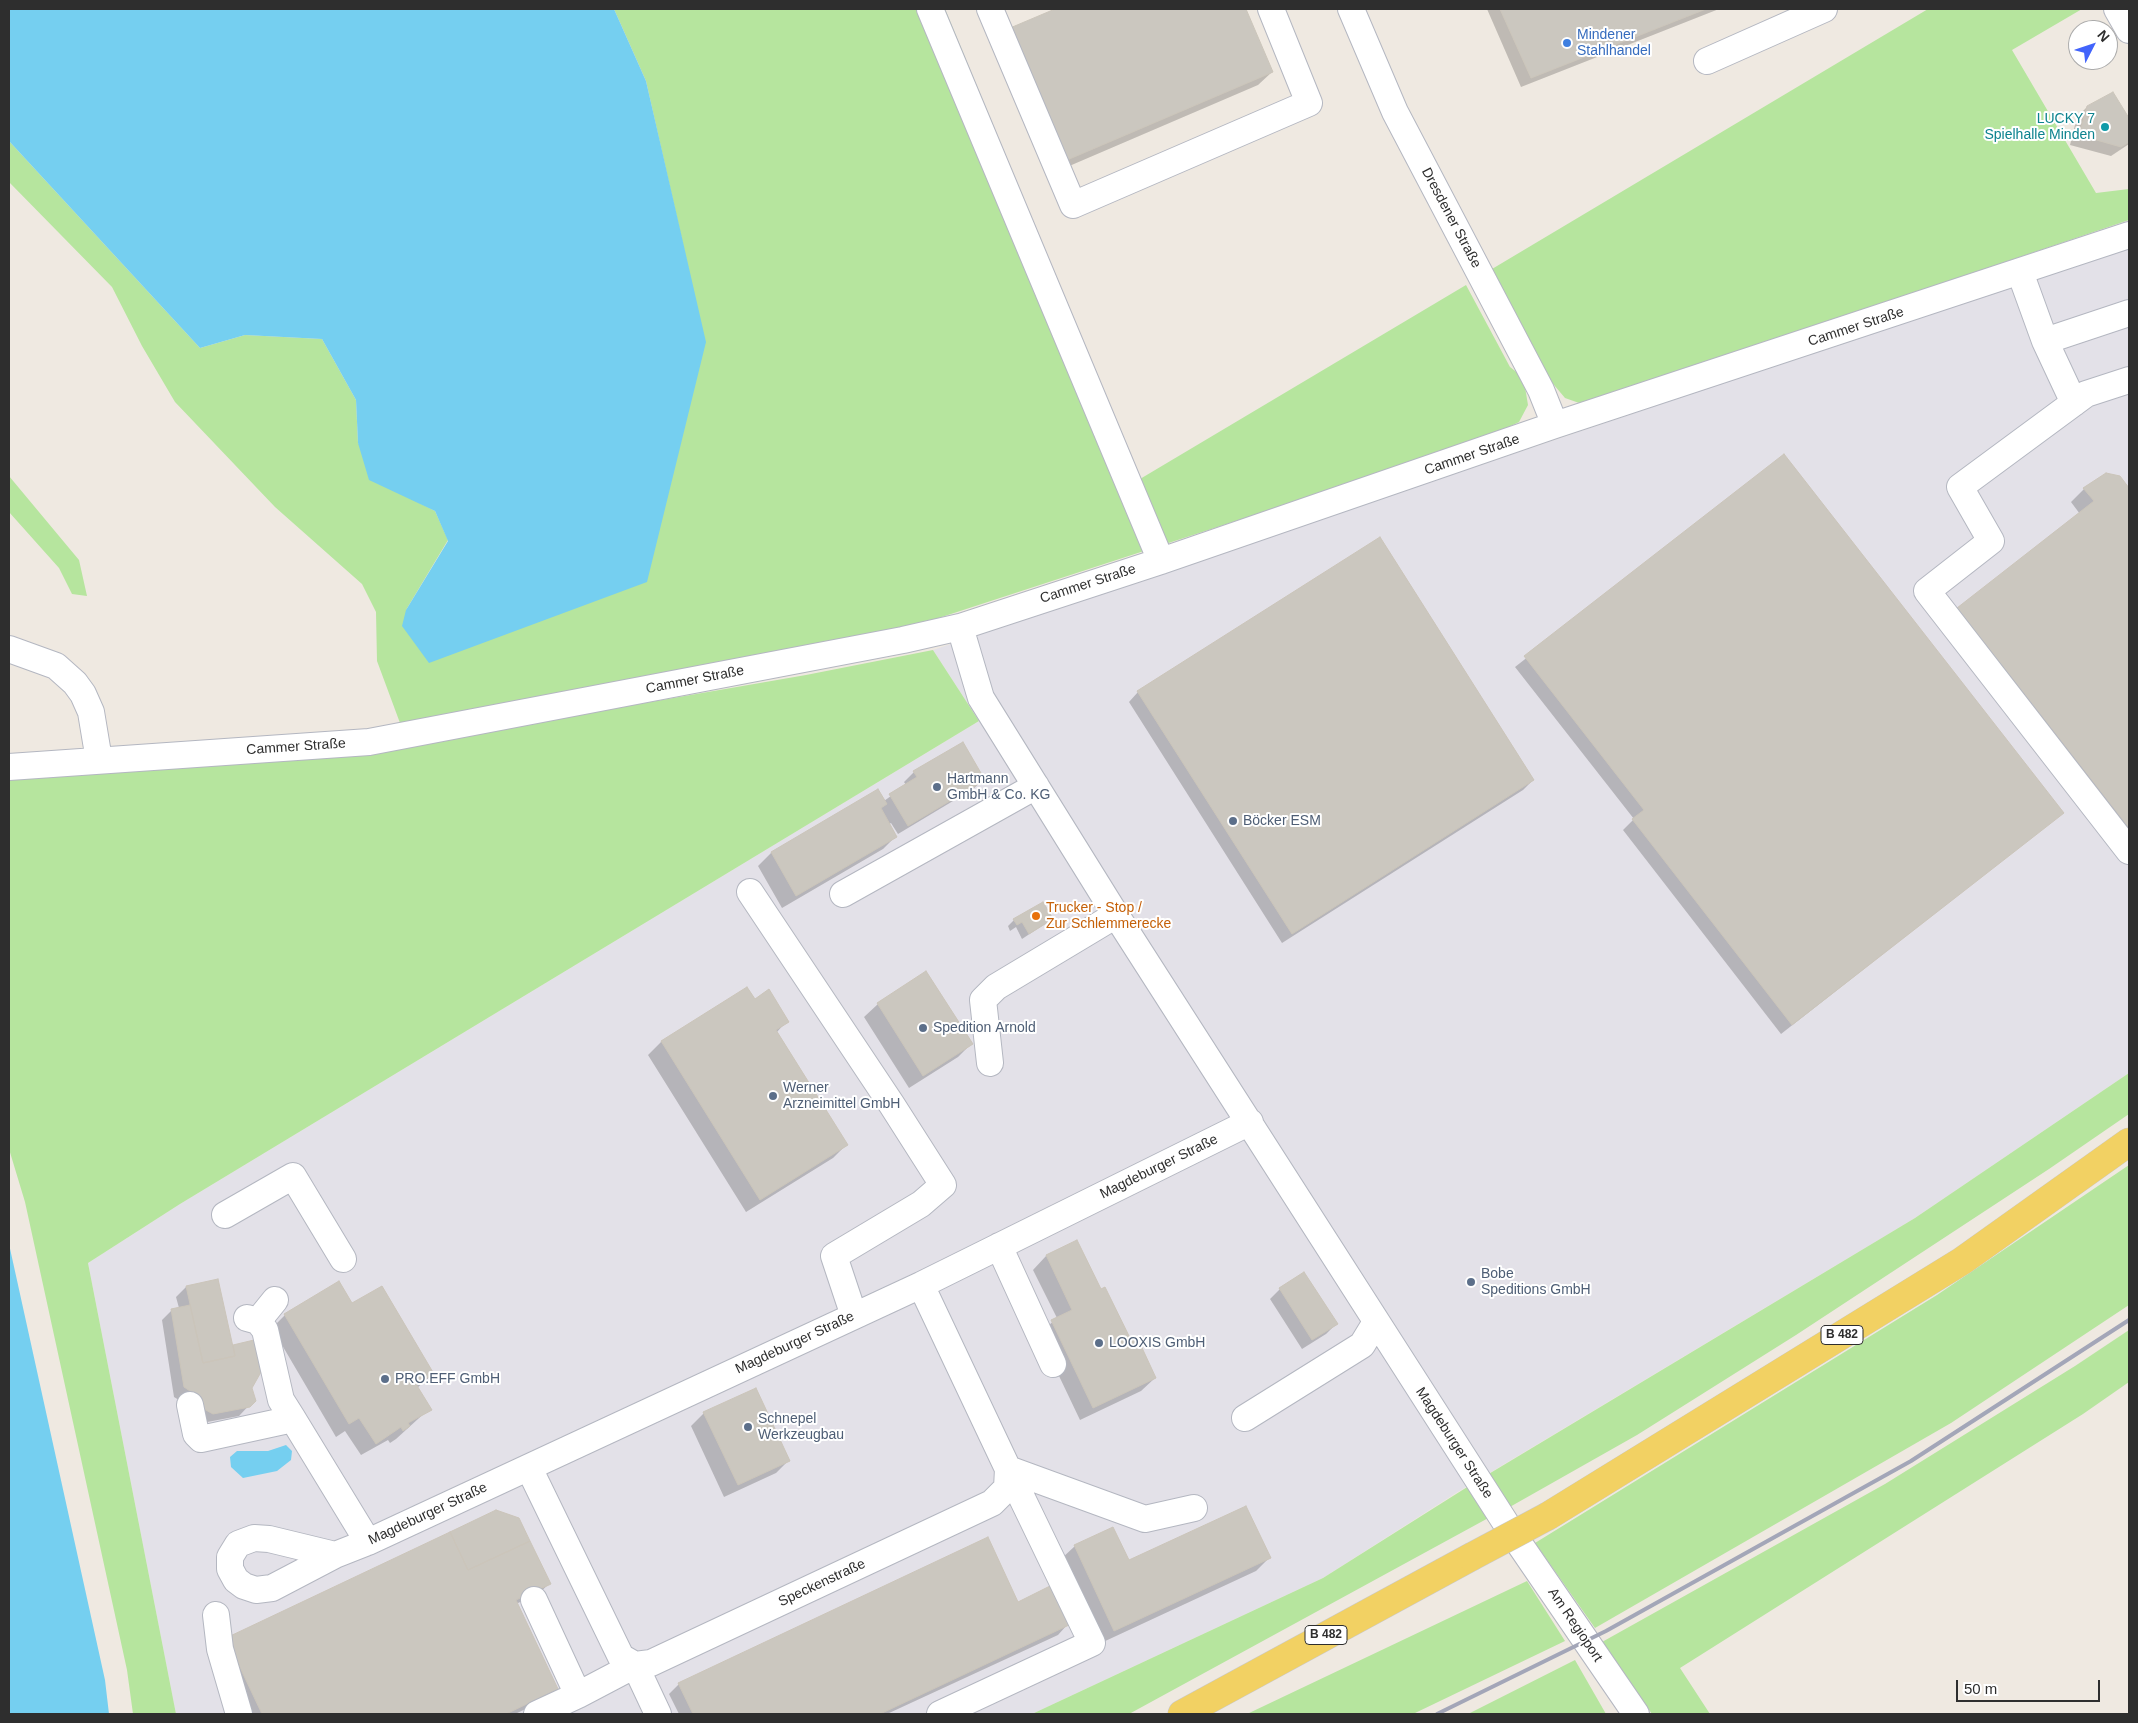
<!DOCTYPE html>
<html>
<head>
<meta charset="utf-8">
<style>
  body { margin:0 }
  #map { position:relative; width:2138px; height:1723px; overflow:hidden; background:#efe9e1; font-family:Arial,sans-serif }
  canvas { display:block }
  .frame { position:absolute; inset:0; border:10px solid #2e2e2e; pointer-events:none }
  .north { position:absolute; left:2068px; top:20px; width:50px; height:50px; box-sizing:border-box; background:#fff; border:1px solid #ababab; border-radius:50%; rotate:49deg; font-size:14px; font-weight:700; line-height:20px; text-align:center; color:#2e2e2e }
  .north::after { content:''; display:block; margin:auto; width:18px; height:22px; background:#4264fb; clip-path:polygon(50% 0,100% 100%,50% 72%,0 100%) }
  .scale { position:absolute; left:1956px; top:1680px; width:144px; height:22px; box-sizing:border-box; border:2px solid #2e2e2e; border-top:0; padding-left:6px; font-size:15px; line-height:18px; white-space:nowrap; color:#2e2e2e; -webkit-text-stroke:4px #fff; paint-order:stroke }
</style>
</head>
<body>
<div id="map">
<canvas width="2138" height="1723"></canvas>
<div class="frame"></div>
<div class="north">N</div>
<div class="scale">50 m</div>
</div>
<script>
const context = document.querySelector('canvas').getContext('2d');
context.lineJoin = 'round';
function paint(path, color) { context.fillStyle = color; context.fill(path, 'evenodd'); }
const poly = rows => new Path2D(rows.map(r => 'M' + r).join(''));
function strokePath(path, color, width, dash) { context.strokeStyle = color; context.lineWidth = width; context.lineCap = dash ? 'butt' : 'round'; context.setLineDash(dash || []); context.stroke(path); }
function label(font, color, halo, rows, align = 'center') {
  context.font = font + ' Arial,sans-serif'; context.lineWidth = 4; context.setLineDash([]); context.textBaseline = 'middle'; context.strokeStyle = halo; context.fillStyle = color; for (const [text, x, y, turn = 0] of rows) {
    context.save(); context.translate(x, y); context.rotate((+turn || 0) * Math.PI / 180); context.textAlign = isNaN(turn) ? turn : align; if (halo) context.strokeText(text, 0, 0); context.fillText(text, 0, 0); context.restore();
  }
}
const industrial = poly([
  [2129,246,2129,1073,1915,1218,1456,1493,1323,1578,1032,1714,176,1714,88,1263,180,1204,979,721,933,650]
]);
const green = poly([
  [614,9,945,9,1140,479,1466,285,1510,367,1519,374,1525,387,1528,405,1519,422,1478,442,905,629,400,723,377,661,376,612,362,584,275,507,175,402,142,346,112,287,9,182,9,141,200,348,245,335,322,339,356,400,358,443,404,495,435,511,448,540,406,610,705,342,646,81],
  [1928,9,2082,9,2012,50,2096,193,2129,189,2129,220,1764,344,1582,404,1565,398,1549,379,1492,269],
  [9,476,79,560,87,596,72,594,59,568,9,512],
  [933,650,979,721,180,1204,88,1263,176,1714,133,1714,127,1670,25,1202,9,1149,9,777,396,746,806,675],
  [2129,1073,2129,1114,2049,1169,1796,1335,1637,1435,1508,1508,1487,1475,1915,1218],
  [2129,1165,2129,1305,1951,1423,1595,1628,1535,1543,1937,1295],
  [2129,1330,2129,1382,2083,1414,1680,1668,1710,1714,1652,1714,1602,1642,1885,1484,2075,1366],
  [1472,1484,1492,1516,1129,1714,1032,1714,1323,1578],
  [1527,1581,1565,1641,1413,1714,1247,1714],
  [1575,1660,1606,1714,1468,1714]
]);
const water = poly([
  [9,9,614,9,646,81,706,342,647,582,429,663,402,626,406,610,448,541,435,511,369,480,358,443,356,400,322,339,245,335,200,348,9,141],
  [9,1244,105,1680,109,1714,9,1714],
  [286,1445,292,1451,291,1460,277,1471,243,1478,231,1467,230,1457,237,1451,268,1451]
]);
const shadow = poly([
  [1058,9,1244,9,1272,72,1258,85,1046,176,991,45,1004,32],
  [1487,9,1719,9,1521,87],
  [2087,107,2129,119,2129,144,2111,156,2070,145,2077,117],
  [1784,456,2062,813,1781,1034,1623,830,1634,819,1515,667],
  [2106,474,2119,477,2129,490,2129,858,1945,622,1958,609,2080,514,2071,502,2084,489],
  [1138,692,1533,780,1523,790,1282,943,1129,702],
  [914,772,983,780,973,789,898,834,891,823,889,824,896,836,883,849,782,908,758,866,771,853,878,791,884,801,906,785,904,782],
  [1052,919,1022,939,1016,927,1010,931,1008,926,1014,920],
  [926,973,971,1044,958,1057,909,1088,864,1017,878,1004],
  [747,989,754,1000,787,1021,776,1033,846,1145,833,1158,746,1212,648,1055,661,1042],
  [1077,1242,1100,1291,1155,1378,1141,1391,1080,1420,1039,1334,1057,1318,1033,1270,1046,1256],
  [217,1281,232,1346,253,1342,251,1388,254,1400,239,1416,202,1423,192,1408,174,1397,162,1320,172,1310,179,1308,176,1297,186,1287],
  [1280,1289,1336,1324,1326,1334,1302,1349,1270,1299],
  [352,1305,433,1374,417,1388,429,1409,396,1439,390,1443,388,1440,361,1455,345,1431,336,1437,272,1328,285,1315],
  [704,1413,789,1460,776,1473,724,1497,691,1426],
  [1075,1546,1128,1562,1269,1558,1256,1571,1101,1643,1061,1559],
  [549,1584,539,1593,516,1604,557,1689,547,1699,515,1714,248,1714,217,1649],
  [1018,1603,1067,1625,1058,1635,887,1714,679,1714,669,1694,679,1684]
]);
const building = poly([
  [1055,9,1246,9,1273,72,1060,163,1003,31,1055,9],
  [1500,9,1706,9,1531,78,1500,9],
  [2113,92,2129,118,2129,142,2121,147,2079,135,2087,106,2113,92],
  [1784,454,2064,813,1792,1025,1632,819,1644,810,1524,656,1784,454],
  [2106,473,2120,476,2129,488,2129,828,1957,608,2094,501,2083,488,2106,473],
  [1380,537,1534,780,1292,934,1137,691,1380,537],
  [963,742,985,780,908,826,889,794,917,777,913,771,963,742],
  [878,789,887,804,881,808,897,837,796,896,771,852,878,789],
  [1043,902,1053,919,1029,934,1022,922,1017,925,1013,919,1043,902],
  [926,971,973,1044,923,1076,877,1003,926,971],
  [747,987,755,999,769,989,789,1022,776,1030,848,1145,760,1200,661,1041,747,987],
  [1077,1240,1101,1289,1105,1287,1131,1340,1137,1337,1156,1378,1093,1408,1051,1320,1072,1310,1046,1255,1077,1240],
  [1304,1272,1338,1324,1312,1340,1279,1288,1304,1272],
  [218,1279,235,1356,203,1363,186,1286,218,1279],
  [339,1281,352,1303,382,1286,434,1374,416,1384,432,1410,408,1423,410,1426,403,1431,401,1427,376,1444,359,1418,349,1424,284,1314,339,1281],
  [190,1305,203,1363,235,1356,233,1345,254,1340,261,1372,252,1388,256,1401,250,1407,213,1414,204,1409,202,1399,184,1387,171,1309,190,1305],
  [756,1388,790,1461,738,1485,703,1412,756,1388],
  [1246,1506,1271,1558,1114,1631,1074,1545,1113,1527,1129,1560,1246,1506],
  [496,1510,519,1518,530,1541,468,1570,450,1532,496,1510],
  [450,1532,468,1570,530,1541,551,1584,516,1600,558,1689,506,1714,262,1714,226,1638,450,1532],
  [988,1537,1018,1602,1050,1586,1069,1625,880,1714,693,1714,678,1683,988,1537]
]);
const minor = poly([
  [930,9,1161,561],
  [990,9,1073,205,1309,103,1271,9],
  [1351,9,1395,112,1541,390,1555,425],
  [2117,9,2129,30],
  [1707,61,1824,9],
  [2020,272,2045,341,2074,403],
  [2045,341,2129,313],
  [2129,380,2086,394,1960,487,1991,541,1927,591,2129,851],
  [960,627,981,698,1116,915,1514,1536,1636,1714],
  [9,649,56,666,75,683,83,694,91,712,99,760],
  [9,767,369,742,903,640,960,627,1161,561,1555,425,2129,235],
  [750,892,892,1105,943,1185,921,1204,834,1256,854,1316],
  [843,894,1036,786],
  [990,1063,983,1000,996,987,1116,915],
  [225,1215,293,1176,343,1259],
  [999,1246,1053,1364],
  [247,1318,258,1321,265,1330,281,1400,293,1419],
  [258,1321,275,1300],
  [190,1405,196,1434,201,1439,293,1419,368,1542],
  [1245,1418,1362,1345,1376,1322],
  [529,1468,621,1657,635,1665,651,1663,992,1503,1007,1488,1008,1469,921,1285],
  [1008,1469,1145,1519,1194,1508],
  [335,1555,269,1539,254,1538,238,1544,230,1557,230,1569,236,1580,244,1586,256,1590,272,1588,335,1555,368,1542,921,1285,1250,1122],
  [534,1600,578,1695,537,1714],
  [216,1615,220,1649,239,1714],
  [578,1695,635,1665,658,1714],
  [940,1714,1092,1643,1008,1469]
]);
const major = poly([
  [1548,1516,1962,1261,2129,1142],
  [1182,1714,1471,1557]
]);
const rail = poly([
  [1437,1714,1606,1631,1911,1461,2129,1320]
]);
const majorBridge = poly([
  [1471,1557,1548,1516]
]);
const markers = [
  [1567,43,5,"#3f7fe0"],
  [2105,127,5,"#0f9aa8"],
  [937,787,5,"#5c6f8a"],
  [1233,821,5,"#5c6f8a"],
  [1036,916,5,"#e8710a"],
  [923,1028,5,"#5c6f8a"],
  [773,1096,5,"#5c6f8a"],
  [1471,1282,5,"#5c6f8a"],
  [1099,1343,5,"#5c6f8a"],
  [385,1379,5,"#5c6f8a"],
  [748,1427,5,"#5c6f8a"]
];
const shields = [
  [1842,1335,42],
  [1326,1635,42]
];
const shieldNames = [
  ["B 482",1842,1335],
  ["B 482",1326,1635]
];
const shopNames = [
  ["Mindener",1577,35],
  ["Stahlhandel",1577,51]
];
const cultureNames = [
  ["LUCKY 7",2095,119],
  ["Spielhalle Minden",2095,135]
];
const streetNames = [
  ["Dresdener Straße",1451,218,62],
  ["Cammer Straße",1856,327,-18],
  ["Cammer Straße",1472,455,-19],
  ["Cammer Straße",1088,584,-18],
  ["Cammer Straße",695,680,-11],
  ["Cammer Straße",296,747,-4],
  ["Magdeburger Straße",1159,1167,-26],
  ["Magdeburger Straße",795,1343,-25],
  ["Magdeburger Straße",1454,1443,57],
  ["Magdeburger Straße",428,1514,-25],
  ["Speckenstraße",822,1583,-25],
  ["Am Regioport",1575,1625,56]
];
const serviceNames = [
  ["Hartmann",947,779],
  ["GmbH & Co. KG",947,795],
  ["Böcker ESM",1243,821],
  ["Spedition Arnold",933,1028],
  ["Werner",783,1088],
  ["Arzneimittel GmbH",783,1104],
  ["Bobe",1481,1274],
  ["Speditions GmbH",1481,1290],
  ["LOOXIS GmbH",1109,1343],
  ["PRO.EFF GmbH",395,1379],
  ["Schnepel",758,1419],
  ["Werkzeugbau",758,1435]
];
const foodNames = [
  ["Trucker - Stop /",1046,908],
  ["Zur Schlemmerecke",1046,924]
];
paint(industrial, '#e3e1e8');
paint(green, '#b6e59e');
paint(water, '#75cff0');
paint(shadow, '#0003');
paint(building, '#cbc7bf');
strokePath(building, '#cbc5ba', 1);
strokePath(minor, '#b4b7c1', 28);
strokePath(major, '#c9c9c9', 29);
strokePath(minor, '#fff', 26);
strokePath(major, '#f2d163', 28);
strokePath(rail, '#a3a6b8', 4);
strokePath(majorBridge, '#c9c9c9', 29, []);
strokePath(majorBridge, '#f2d163', 28);
for (const [x, y, r, color] of markers) { const dot = new Path2D(); dot.arc(x, y, r, 0, 2 * Math.PI); context.fillStyle = color; context.fill(dot); strokePath(dot, '#fff', 2); }
for (const [x, y, w] of shields) { const box = new Path2D(); box.roundRect(x - w / 2, y - 9.5, w, 19, 4); context.fillStyle = '#fff'; context.fill(box); strokePath(box, '#2e2e2e', 1); }
label('bold 12px', '#2e2e2e', null, shieldNames);
label('14px', '#366cbe', '#fff', shopNames, 'left');
label('14px', '#0d838f', '#fff', cultureNames, 'right');
label('14px', '#2e2e2e', '#fff', streetNames);
label('14px', '#4e5e75', '#fff', serviceNames, 'left');
label('14px', '#c56008', '#fff', foodNames, 'left');
</script>
</body>
</html>
